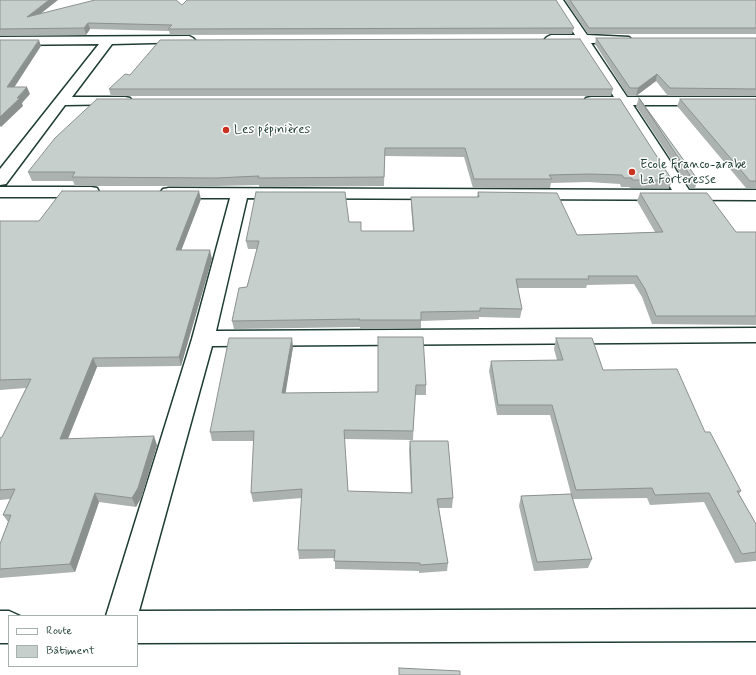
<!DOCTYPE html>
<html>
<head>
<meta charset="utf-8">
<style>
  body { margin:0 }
  #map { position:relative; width:756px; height:675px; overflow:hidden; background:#fff; font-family:Mynerve,sans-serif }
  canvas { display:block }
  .legend { position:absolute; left:8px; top:615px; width:130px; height:52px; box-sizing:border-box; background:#fff; border:1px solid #a5b1ae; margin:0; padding:5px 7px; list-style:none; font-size:12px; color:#1f3d34 }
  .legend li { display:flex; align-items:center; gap:8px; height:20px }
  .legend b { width:20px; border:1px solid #a5b1ae }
</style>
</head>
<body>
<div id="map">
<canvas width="756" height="675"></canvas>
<ul class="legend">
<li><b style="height:5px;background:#fff"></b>Route</li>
<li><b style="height:11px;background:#c7cfcc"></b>Bâtiment</li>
</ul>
</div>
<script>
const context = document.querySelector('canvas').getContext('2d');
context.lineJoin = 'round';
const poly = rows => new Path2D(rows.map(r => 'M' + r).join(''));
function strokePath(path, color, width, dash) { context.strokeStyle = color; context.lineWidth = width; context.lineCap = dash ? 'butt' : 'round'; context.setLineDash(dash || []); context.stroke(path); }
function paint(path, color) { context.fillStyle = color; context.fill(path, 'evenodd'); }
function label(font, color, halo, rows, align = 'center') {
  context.font = font + ' Mynerve,sans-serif'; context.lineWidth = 3; context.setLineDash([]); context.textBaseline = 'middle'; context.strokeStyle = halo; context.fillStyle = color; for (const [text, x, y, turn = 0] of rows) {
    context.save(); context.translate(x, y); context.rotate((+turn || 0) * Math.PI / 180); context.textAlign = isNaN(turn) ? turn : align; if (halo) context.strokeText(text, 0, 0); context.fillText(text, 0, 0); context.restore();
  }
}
const street = poly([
  [553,0,563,0,587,35,629,37,631,39,629,41,625,43,591,43,627,97,756,97,756,105,633,105,689,190,756,190,756,200,247,198,216,331,756,328,756,342,212,346,139,611,756,609,756,641,137,643,137,616,106,616,192,339,230,198,169,198,163,197,160,193,163,189,169,188,672,190,619,105,591,105,586,104,584,101,586,98,591,97,614,97,579,43,551,43,547,41,545,39,547,37,551,35,575,35,553,0],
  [189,36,193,38,195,40,193,42,112,44,72,97,125,97,130,98,132,101,130,104,65,105,6,184,0,185,0,169,99,44,0,45,0,37,189,36],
  [0,187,91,187,97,188,99,192,97,196,91,197,0,197,0,187],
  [0,611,9,611,20,616,9,616,9,643,0,643,0,611]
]);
const wall = poly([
  [0,0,41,14,182,5,574,28,572,34,170,35,169,31,90,29,86,35,0,36],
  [565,0,756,0,756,34,588,34],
  [596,38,756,38,756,96,668,96,656,81,636,96,628,96,595,44],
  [109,89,613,89,611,96,111,96],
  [639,98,698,180,695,188,690,188,636,106],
  [620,99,672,180,669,188,630,188,629,187,621,187,620,184,588,182,551,183,550,188,473,188,464,157,385,156,384,186,259,187,259,185,217,186,75,186,73,181,32,181,28,172],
  [680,99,756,99,756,189,746,188,677,106],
  [478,192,577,235,655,232,637,201,640,193,736,232,756,232,756,325,652,324,642,297,634,284,587,285,586,288,518,288,522,309,520,318,479,317,479,319,421,321,421,328,360,329,360,327,234,329,232,321,247,287,257,249,248,249,246,241,349,222,361,231,413,231,411,206,411,197,477,197],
  [201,199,181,250,212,259,181,366,97,367,68,439,157,445,142,496,136,507,99,502,75,572,0,578,0,544,8,522,3,515,10,499,0,500,0,438,2,437,26,388,0,390,0,221,39,221],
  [378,337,426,385,426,395,415,395,413,440,344,439,348,491,411,493,409,450,410,441,453,498,452,508,439,508,448,563,447,571,419,573,419,571,335,569,335,558,299,559,298,550,302,498,253,502,251,493,254,441,212,441,210,432,293,347,285,393,378,392],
  [556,338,603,370,705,432,741,491,739,494,756,524,756,561,735,563,704,502,650,505,647,498,573,499,592,559,588,568,534,571,519,506,521,496,571,494,550,415,497,415,489,371,491,361,557,360,554,349]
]);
const shadedWall = poly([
  [49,0,58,0,29,23,27,17],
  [88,23,90,29,86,35,84,28],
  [39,40,41,46,10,94,7,87],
  [657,74,656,81,636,96,638,88],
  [27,87,30,94,22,103,23,106,1,127,0,126,0,117],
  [199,191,201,199,178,259,176,250],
  [210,250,212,259,181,366,179,357],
  [292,338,293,347,284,403,282,393],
  [93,358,97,367,64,448,60,439],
  [154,436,157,445,142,496,136,507,132,498],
  [95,493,99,502,75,572,70,564]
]);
const building = poly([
  [0,0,49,0,27,17,95,0,176,0,182,5,187,0,556,0,574,28,168,29,172,25,88,23,84,28,0,29,0,0],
  [570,0,756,0,756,28,589,28,570,0],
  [596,38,756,38,756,89,670,88,657,74,638,88,630,88,596,38],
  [580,39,613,89,109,89,125,74,130,75,160,40,580,39],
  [0,40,39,40,7,87,27,87,17,98,20,98,0,117,0,40],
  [639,98,698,180,693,180,639,98],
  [97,99,620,99,672,180,632,180,632,178,624,178,622,175,590,174,549,175,552,179,474,179,465,148,385,148,384,177,258,178,259,176,216,178,72,177,75,172,28,172,55,138,97,99],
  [680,99,756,99,756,181,750,181,680,99],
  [62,191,199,191,176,250,210,250,179,357,93,358,60,439,154,436,138,488,132,498,95,493,70,564,0,569,0,544,11,515,3,515,15,489,0,490,0,438,2,437,31,379,0,380,0,221,39,221,62,191],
  [256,192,345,192,349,222,361,222,361,231,414,231,411,197,479,197,478,192,557,193,577,235,663,232,640,193,707,193,736,232,756,232,756,316,656,316,645,289,637,276,588,276,589,279,516,279,522,309,480,308,480,311,421,312,421,320,359,320,360,319,232,321,239,288,247,287,259,241,246,241,256,192],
  [378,337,423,337,426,385,416,385,413,431,344,430,348,491,412,493,410,441,448,441,453,498,437,499,448,563,420,565,420,563,334,561,335,550,298,550,302,489,251,493,254,431,210,432,229,338,292,338,282,393,378,392,378,337],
  [556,338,592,338,603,370,677,369,705,432,710,432,741,491,737,491,756,524,756,552,742,554,709,493,655,495,652,488,576,490,552,405,498,405,491,361,563,360,556,338],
  [571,494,592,559,537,562,521,496,571,494],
  [399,668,460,671,460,675,399,675,399,668]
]);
const markers = [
  [226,130,4,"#c8321e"],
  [632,172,4,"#c8321e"]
];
const farPoinames = [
  ["Les pépinières",234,130],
  ["Ecole Franco-arabe",640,165],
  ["La Forteresse",640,180]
];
strokePath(street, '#1f3d34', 3);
paint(street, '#fff');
paint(wall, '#abb2af');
paint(shadedWall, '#8b918f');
paint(building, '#c7cfcc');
strokePath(building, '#8b918f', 1);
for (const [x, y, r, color] of markers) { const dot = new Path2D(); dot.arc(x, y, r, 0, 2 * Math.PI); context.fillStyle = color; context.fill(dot); strokePath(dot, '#fff', 1.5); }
label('13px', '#1f3d34', '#fff', farPoinames, 'left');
</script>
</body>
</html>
